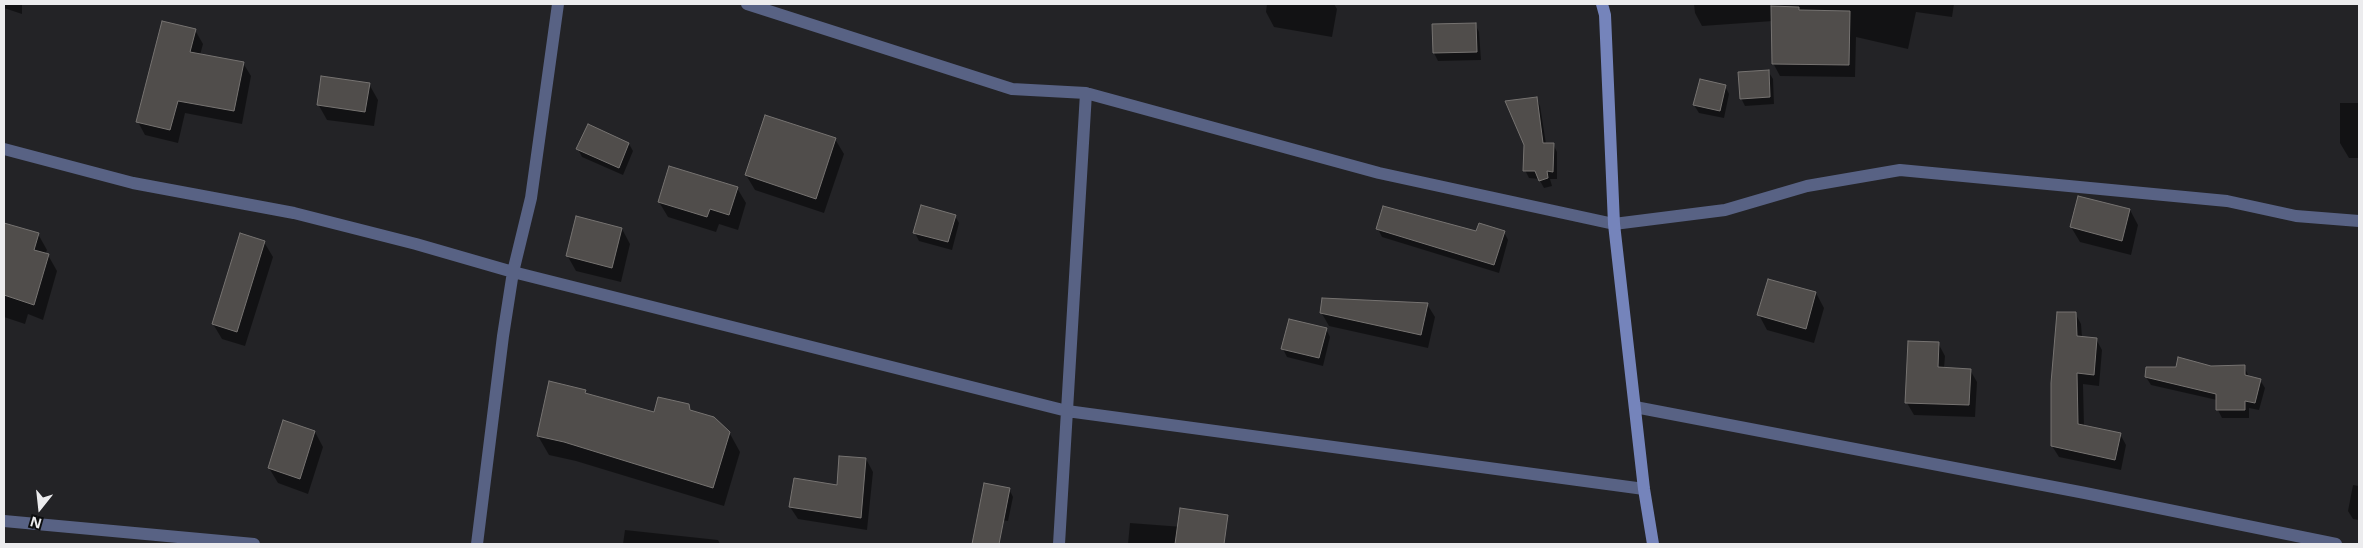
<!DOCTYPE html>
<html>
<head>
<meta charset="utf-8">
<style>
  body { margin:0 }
  #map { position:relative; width:2363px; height:548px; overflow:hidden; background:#232326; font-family:"Open Sans",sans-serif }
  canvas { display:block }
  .frame { position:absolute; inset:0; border:5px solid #ececee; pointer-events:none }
  .north { position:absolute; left:15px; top:483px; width:50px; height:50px; -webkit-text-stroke:4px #0c0d0e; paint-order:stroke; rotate:196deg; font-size:14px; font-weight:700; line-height:20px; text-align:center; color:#ececee }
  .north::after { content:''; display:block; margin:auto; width:18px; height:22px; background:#ececee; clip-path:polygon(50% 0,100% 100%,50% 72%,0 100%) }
</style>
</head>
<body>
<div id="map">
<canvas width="2363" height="548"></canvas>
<div class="frame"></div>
<div class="north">N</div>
</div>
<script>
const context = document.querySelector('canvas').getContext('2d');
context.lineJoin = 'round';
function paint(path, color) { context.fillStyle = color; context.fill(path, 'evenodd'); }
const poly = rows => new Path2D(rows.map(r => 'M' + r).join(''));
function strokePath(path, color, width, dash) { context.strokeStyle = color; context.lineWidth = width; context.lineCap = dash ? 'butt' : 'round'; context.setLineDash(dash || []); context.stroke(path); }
const shadow = poly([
  [4,4,22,4,22,14,4,8],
  [1267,4,1334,4,1337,9,1332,37,1274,27,1266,12],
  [1694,4,1954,4,1952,17,1916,12,1908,49,1856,37,1855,77,1780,76,1773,63,1773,21,1702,26,1695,13],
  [1475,24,1479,32,1481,60,1438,61,1434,53],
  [195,30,203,44,200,55,243,63,251,76,242,124,185,113,178,143,145,135,138,122],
  [1768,71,1773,79,1774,104,1745,106,1741,98],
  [369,84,378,100,374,126,327,120,318,104],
  [1725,86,1729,94,1724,118,1699,113,1694,105],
  [1536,98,1540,106,1546,144,1553,144,1557,152,1557,179,1550,179,1552,186,1544,188,1539,179,1529,178,1525,170],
  [2340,103,2359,103,2359,158,2349,158,2340,143],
  [835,139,844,154,824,213,755,190,746,175],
  [629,144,633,151,623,175,582,157,578,149],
  [737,188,746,203,738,230,719,224,716,232,668,217,659,202],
  [2130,210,2138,225,2131,255,2080,242,2071,227],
  [955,216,959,223,952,250,919,241,915,233],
  [4,225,38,234,47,250,45,255,48,255,57,271,43,320,28,314,25,324,4,317],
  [622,229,630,244,621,282,576,271,567,255],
  [1378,229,1504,232,1508,240,1499,273,1382,237],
  [264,242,273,257,245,346,222,339,213,324],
  [1816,293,1824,308,1814,343,1767,330,1759,315],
  [1427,304,1435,317,1428,348,1329,326,1321,312],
  [2075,313,2081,324,2082,337,2096,339,2102,350,2099,386,2083,384,2084,427,2120,434,2126,445,2121,470,2059,457,2052,446],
  [1326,329,1330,337,1323,366,1287,357,1283,349],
  [1938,343,1945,356,1944,368,1970,370,1977,382,1975,417,1914,415,1907,403],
  [2244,366,2249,377,2260,380,2265,388,2259,410,2249,408,2249,418,2222,418,2218,410,2217,400,2151,385,2146,377,2211,367],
  [585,391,587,395,655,413,688,405,692,412,729,432,740,452,724,506,576,461,549,455,538,436],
  [315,432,323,447,308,494,278,483,269,468],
  [866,459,873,472,867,530,798,519,790,507,838,486],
  [2353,485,2359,486,2359,520,2353,519,2348,511],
  [1009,489,1013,497,1008,521,984,517],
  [1130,523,1196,528,1203,541,1201,544,1128,544],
  [625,530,718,540,720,544,623,544]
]);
const building = poly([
  [1771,6,1799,7,1799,10,1850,11,1849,65,1772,64,1771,6],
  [162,21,196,29,190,52,244,62,234,111,178,101,170,130,136,122,162,21],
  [1476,23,1477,52,1433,53,1432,24,1476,23],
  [1769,70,1770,97,1740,99,1738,72,1769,70],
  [321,76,370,83,365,112,317,105,321,76],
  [1700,79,1726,85,1720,111,1693,105,1700,79],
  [1537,97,1543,143,1554,143,1553,172,1547,171,1548,178,1539,181,1535,171,1523,171,1524,145,1505,101,1537,97],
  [765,115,836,138,816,199,745,175,765,115],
  [588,124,629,143,619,168,576,149,588,124],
  [669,166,738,187,729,215,710,209,707,217,658,202,669,166],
  [2078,196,2130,209,2122,241,2070,227,2078,196],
  [921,205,956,215,948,242,913,233,921,205],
  [1383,206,1476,231,1479,223,1505,231,1494,265,1376,229,1383,206],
  [576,216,622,228,612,268,566,256,576,216],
  [4,223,39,233,34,250,49,254,34,305,4,295,4,223],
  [240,233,265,241,237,332,212,324,240,233],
  [1768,279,1816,292,1806,329,1757,315,1768,279],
  [1322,298,1428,303,1421,335,1320,313,1322,298],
  [2057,312,2076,312,2077,336,2097,338,2094,375,2077,373,2078,424,2121,433,2115,460,2051,446,2051,383,2057,312],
  [1289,319,1327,328,1319,358,1281,349,1289,319],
  [1908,341,1939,342,1938,367,1971,369,1969,405,1905,403,1908,341],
  [2178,357,2211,366,2245,365,2245,375,2261,379,2255,403,2245,401,2245,410,2216,410,2216,394,2145,377,2146,367,2176,367,2178,357],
  [549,381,586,390,585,393,654,412,658,397,689,404,690,410,714,417,730,432,713,488,564,442,537,436,549,381],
  [283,420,315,431,300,479,268,468,283,420],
  [839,456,866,458,861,518,789,507,794,478,837,485,839,456],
  [984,483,1010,488,999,544,972,544,984,483],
  [1180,508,1228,515,1224,544,1175,544,1180,508]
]);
const street = poly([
  [747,4,1012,89,1086,93,1379,173,1614,224,1725,210,1807,186,1900,170,2227,201,2296,216,2359,221],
  [4,149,133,183,294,213,416,244,513,272,1067,411,1644,489],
  [1635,407,2085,493,2336,544],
  [4,521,254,544],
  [477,544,503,336,513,272,531,198,558,4],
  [1059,544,1086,93]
]);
const secondary = poly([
  [1602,4,1605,15,1614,224,1644,489,1653,544]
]);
paint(shadow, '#0007');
paint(building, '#504d4b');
strokePath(building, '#767371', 1);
strokePath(street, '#586284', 12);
strokePath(secondary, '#7584bb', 12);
</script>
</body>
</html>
